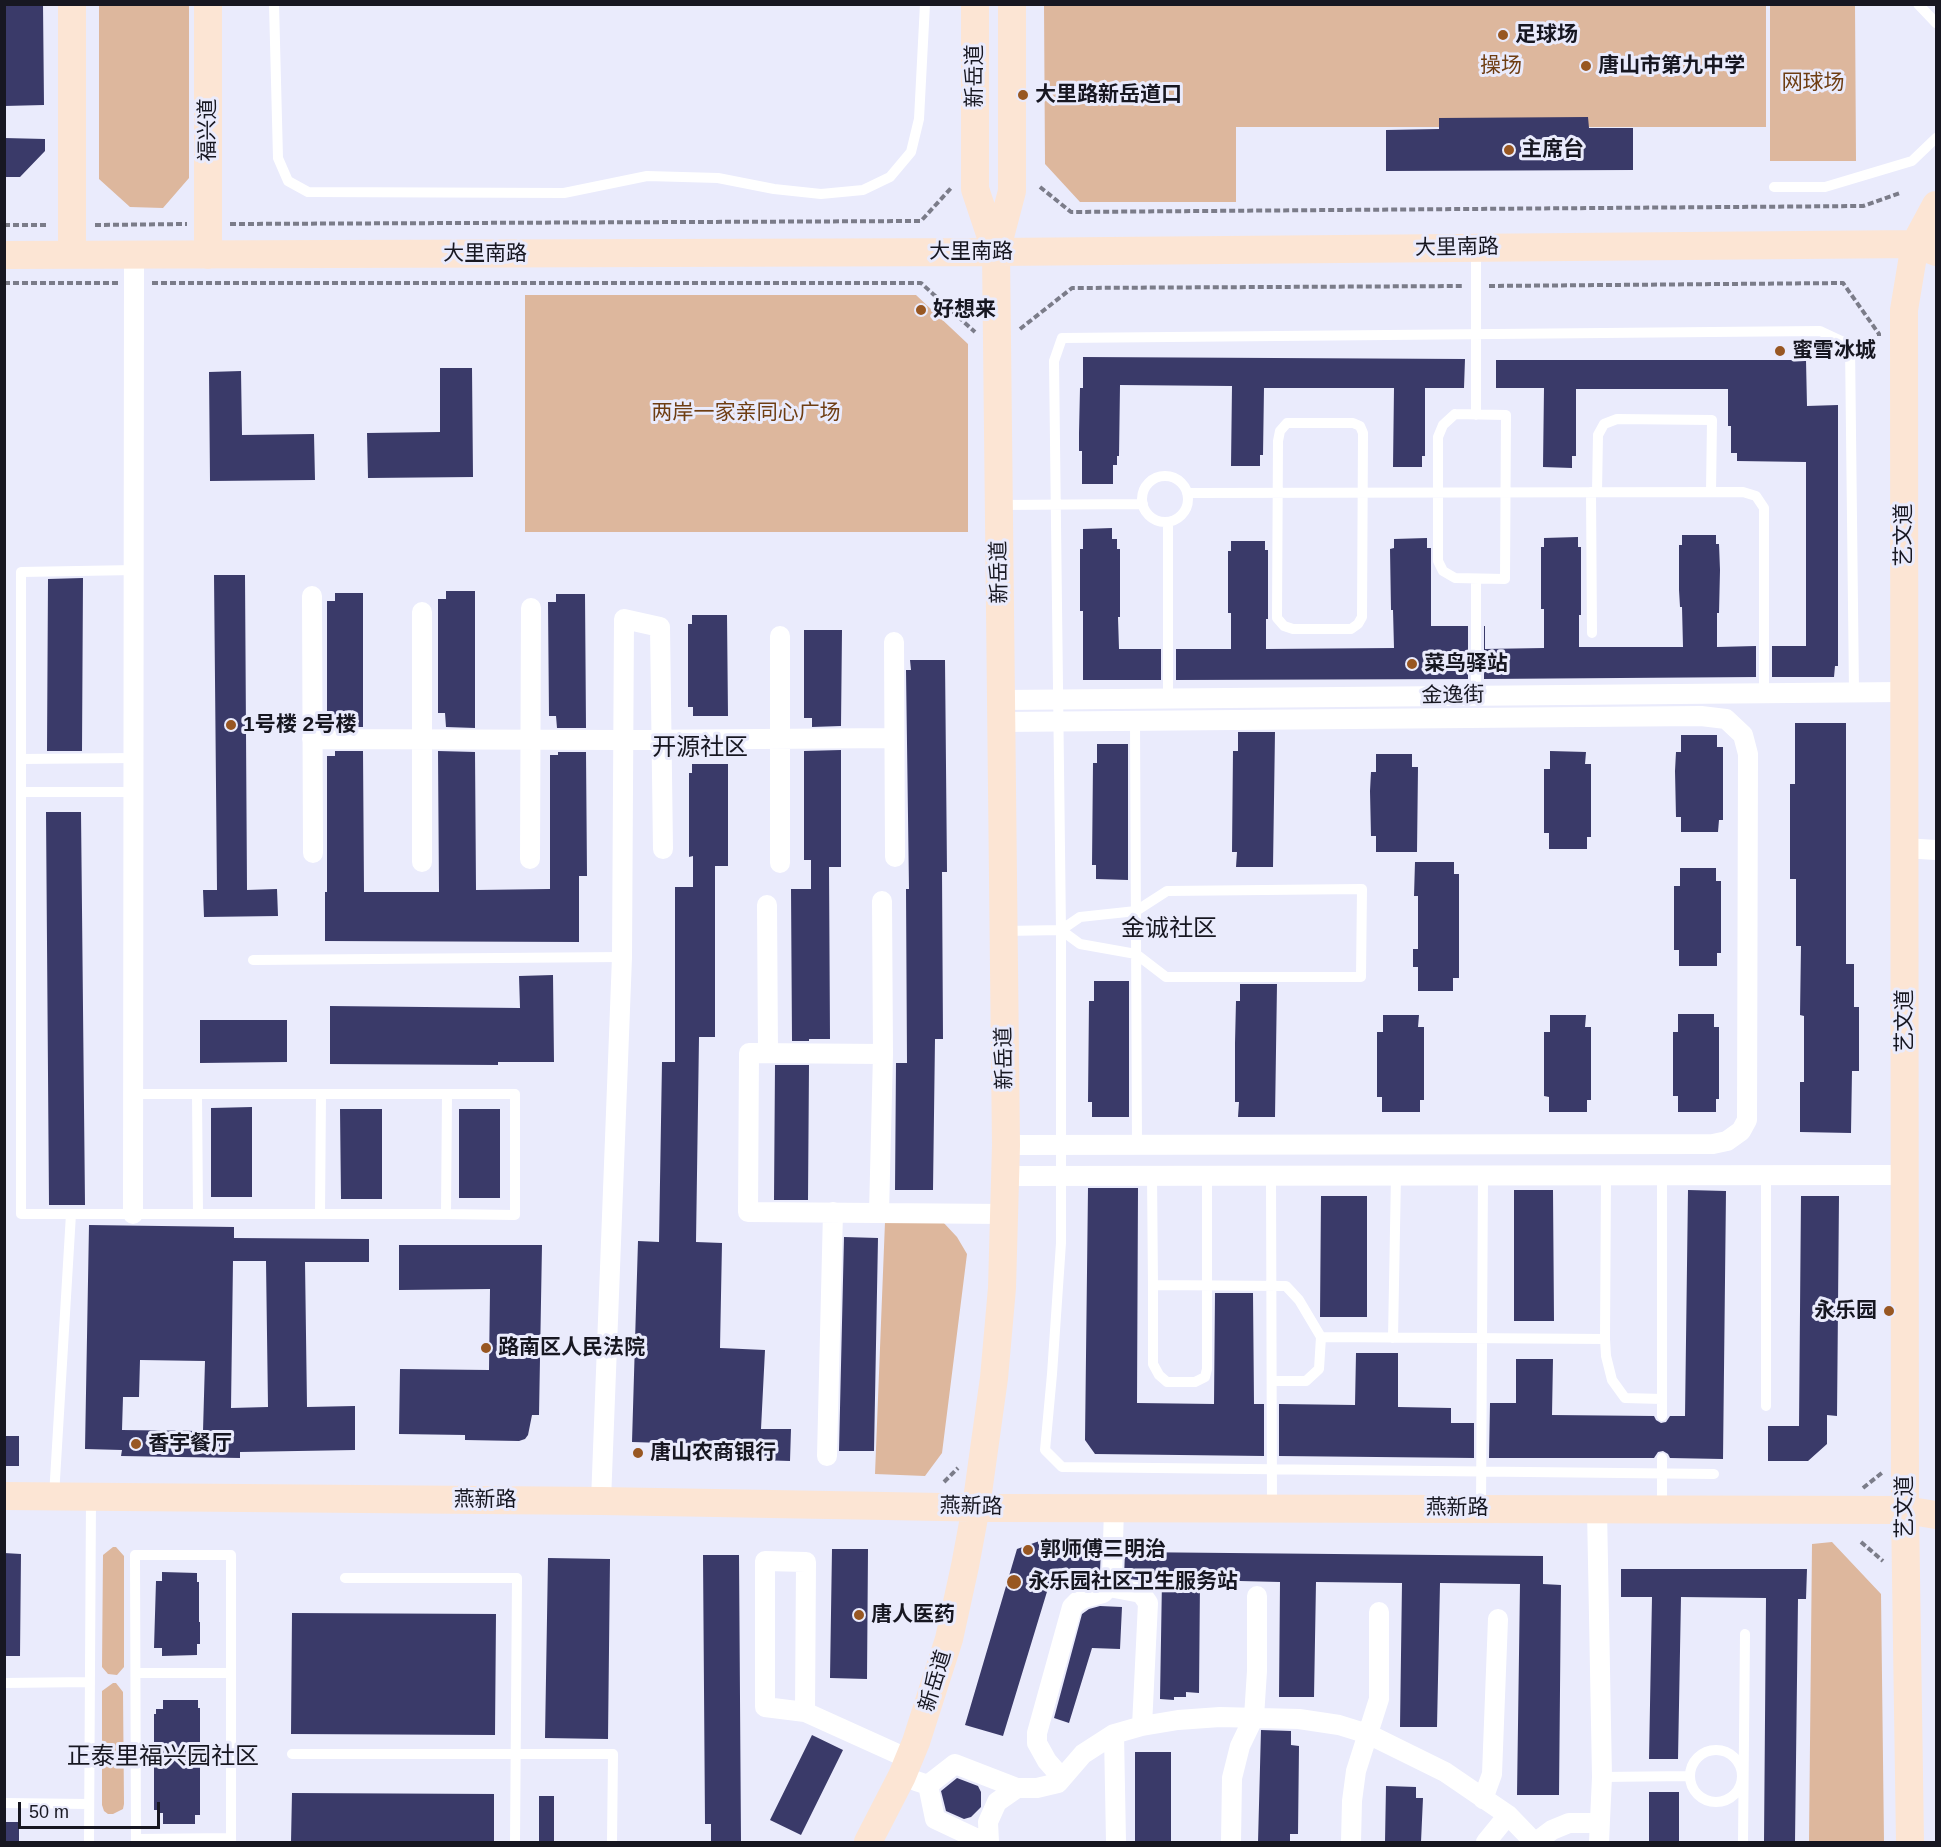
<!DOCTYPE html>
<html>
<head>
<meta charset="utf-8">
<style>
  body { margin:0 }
  #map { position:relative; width:1941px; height:1847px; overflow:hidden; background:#eaebfc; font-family:Helvetica,sans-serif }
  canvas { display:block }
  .frame { position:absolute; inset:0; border:6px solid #171721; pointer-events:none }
  .scale { position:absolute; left:18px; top:1802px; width:142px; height:27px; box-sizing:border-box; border:3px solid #171721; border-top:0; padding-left:8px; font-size:18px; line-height:21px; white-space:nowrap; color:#171721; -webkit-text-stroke:4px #eaebfc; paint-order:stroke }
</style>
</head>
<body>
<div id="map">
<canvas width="1941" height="1847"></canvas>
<div class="frame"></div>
<div class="scale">50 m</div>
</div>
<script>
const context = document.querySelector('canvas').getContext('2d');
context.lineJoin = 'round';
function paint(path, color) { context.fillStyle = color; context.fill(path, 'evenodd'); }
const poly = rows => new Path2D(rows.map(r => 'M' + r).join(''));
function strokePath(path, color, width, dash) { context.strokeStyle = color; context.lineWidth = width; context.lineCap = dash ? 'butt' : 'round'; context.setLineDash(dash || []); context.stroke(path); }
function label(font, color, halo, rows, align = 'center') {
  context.font = font + ' Helvetica,"Noto Sans SC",sans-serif'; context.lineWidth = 6; context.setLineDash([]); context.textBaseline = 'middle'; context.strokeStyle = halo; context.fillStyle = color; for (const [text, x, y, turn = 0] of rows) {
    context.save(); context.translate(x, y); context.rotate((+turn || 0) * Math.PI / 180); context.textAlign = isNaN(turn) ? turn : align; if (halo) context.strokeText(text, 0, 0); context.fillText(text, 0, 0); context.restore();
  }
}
const green = poly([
  [99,5,189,5,189,178,163,208,130,207,99,179],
  [1044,5,1766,5,1766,127,1236,127,1236,202,1080,202,1045,164],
  [1770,5,1855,5,1856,161,1770,161],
  [525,295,916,295,968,344,968,532,525,532],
  [942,1221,957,1237,967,1254,942,1453,925,1476,875,1474,885,1222],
  [1832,1542,1881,1594,1884,1842,1809,1842,1812,1544],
  [113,1547,116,1547,124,1556,124,1667,117,1675,108,1674,102,1667,103,1555],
  [113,1683,116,1683,123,1692,124,1804,123,1809,113,1814,108,1814,104,1811,102,1805,102,1691]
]);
const building = poly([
  [4,4,43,4,44,105,4,106],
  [1588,117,1589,128,1633,128,1633,170,1386,171,1386,130,1439,129,1439,118],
  [4,138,45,139,45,151,20,177,4,177],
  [1083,357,1465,359,1464,388,1425,388,1425,456,1422,456,1422,467,1393,467,1394,388,1264,388,1263,455,1260,455,1260,466,1231,466,1232,386,1120,385,1119,456,1117,456,1117,465,1113,465,1113,484,1082,484,1082,451,1079,451,1079,433,1080,388,1083,388],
  [1496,360,1806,360,1807,406,1838,405,1838,666,1835,666,1834,677,1772,677,1772,646,1806,646,1806,462,1737,461,1737,453,1731,453,1731,426,1728,426,1728,389,1576,389,1576,456,1572,456,1572,468,1543,467,1544,388,1496,388],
  [440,368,472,368,473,477,368,478,367,433,440,432],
  [241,371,242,435,314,434,315,480,210,481,209,372],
  [1112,528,1112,539,1117,539,1117,549,1120,549,1120,617,1118,617,1119,649,1161,649,1161,680,1083,680,1083,611,1080,611,1080,549,1083,549,1083,529],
  [1682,535,1716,535,1716,544,1719,544,1720,570,1719,613,1717,613,1717,647,1756,646,1756,677,1484,679,1484,626,1485,626,1485,649,1544,648,1544,609,1541,609,1541,547,1544,547,1544,538,1578,537,1578,547,1581,547,1581,615,1579,615,1579,647,1683,647,1682,607,1680,607,1679,590,1679,545,1682,545],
  [1427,538,1427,548,1431,548,1431,626,1468,626,1468,679,1176,680,1176,649,1231,649,1231,613,1228,613,1228,551,1231,551,1231,541,1265,541,1265,550,1268,550,1268,619,1266,619,1266,649,1394,648,1393,610,1391,610,1390,549,1394,548,1394,539],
  [214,575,245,575,247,890,277,889,278,916,204,917,203,890,217,890],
  [83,578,82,751,47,751,48,579],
  [446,591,475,591,475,728,446,727,445,713,438,713,438,599,446,599],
  [335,593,363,593,363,727,335,727,334,715,327,715,327,601,335,601],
  [556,594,585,594,586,728,557,728,556,716,549,716,548,602,556,602],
  [692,615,727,615,728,716,693,716,693,707,688,707,688,624,692,624],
  [804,630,842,630,841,726,812,727,812,718,804,718],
  [910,660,945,660,947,872,942,872,943,1039,935,1039,933,1190,895,1190,896,1063,907,1063,906,889,909,889,906,670,911,670],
  [1795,723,1846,723,1846,964,1854,964,1854,1007,1859,1007,1859,1071,1852,1071,1851,1133,1800,1132,1800,1082,1804,1082,1804,1016,1800,1015,1801,946,1796,946,1796,879,1790,879,1790,784,1795,784],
  [1238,732,1275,732,1273,867,1236,867,1237,852,1232,852,1233,751,1238,751],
  [1681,735,1717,735,1717,747,1723,747,1723,820,1719,820,1718,832,1681,832,1681,817,1676,817,1675,771,1676,752,1681,752],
  [1097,744,1128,744,1128,880,1096,879,1096,865,1092,865,1093,763,1097,763],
  [841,750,841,867,829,867,830,1039,809,1039,809,1041,792,1041,791,889,811,889,811,860,804,860,804,751],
  [335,751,363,751,364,892,439,892,438,751,475,752,476,890,550,889,550,755,558,755,558,752,586,752,587,876,579,876,579,942,325,941,325,892,327,892,327,756,335,756],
  [1550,751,1586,752,1585,764,1591,764,1591,837,1587,837,1587,849,1549,849,1549,833,1544,833,1544,769,1550,769],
  [1376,754,1412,754,1412,767,1418,767,1417,852,1376,852,1376,836,1371,836,1370,791,1371,772,1376,772],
  [692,764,728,764,728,866,715,866,715,1037,699,1037,696,1242,722,1243,720,1348,765,1350,761,1429,791,1429,790,1461,726,1459,726,1445,632,1442,638,1241,659,1242,662,1062,675,1062,675,887,693,887,693,856,689,857,689,773,692,773],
  [46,812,81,812,85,1205,49,1205],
  [1415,862,1454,862,1454,874,1459,874,1459,978,1453,978,1453,991,1418,991,1418,967,1413,967,1413,949,1418,949,1418,896,1414,896],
  [1680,868,1716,868,1716,881,1721,881,1721,953,1717,953,1717,966,1679,966,1679,950,1674,950,1674,886,1680,886],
  [553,975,554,1062,498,1062,498,1065,330,1064,330,1006,520,1008,519,976],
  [1094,981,1129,981,1129,1117,1092,1117,1092,1102,1088,1102,1089,1001,1094,1001],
  [1240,984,1277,984,1275,1117,1238,1117,1239,1102,1235,1102,1235,1043,1236,1001,1240,1001],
  [1678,1014,1714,1014,1714,1027,1719,1027,1719,1099,1716,1099,1716,1112,1678,1112,1678,1096,1673,1096,1673,1032,1678,1032],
  [1383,1015,1419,1015,1418,1027,1424,1027,1424,1100,1420,1100,1420,1112,1382,1112,1382,1097,1377,1097,1377,1032,1383,1032],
  [1550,1015,1586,1015,1585,1027,1591,1027,1591,1100,1587,1100,1587,1112,1549,1112,1549,1097,1544,1096,1544,1032,1550,1032],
  [200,1020,287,1020,287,1062,200,1063],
  [775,1065,809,1065,808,1200,774,1200],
  [252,1107,252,1197,211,1197,211,1108],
  [340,1109,382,1109,382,1199,341,1199],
  [459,1109,500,1109,500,1198,459,1198],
  [1088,1188,1138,1188,1137,1403,1214,1404,1215,1293,1253,1293,1254,1404,1264,1404,1264,1456,1095,1454,1085,1440],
  [1514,1190,1553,1190,1554,1321,1514,1321],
  [1688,1190,1726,1191,1723,1459,1670,1458,1668,1454,1663,1451,1658,1452,1654,1458,1489,1458,1490,1403,1516,1403,1516,1359,1553,1359,1552,1415,1654,1416,1656,1420,1661,1423,1666,1422,1670,1416,1685,1416],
  [1321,1196,1367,1196,1367,1317,1320,1317],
  [1801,1196,1839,1196,1837,1416,1827,1415,1827,1444,1808,1461,1768,1461,1768,1426,1799,1426],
  [89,1225,234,1227,234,1238,369,1239,369,1262,305,1262,307,1407,355,1406,355,1450,240,1452,240,1458,121,1456,122,1450,85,1449],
  [233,1261,266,1261,268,1407,231,1408],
  [140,1360,205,1361,203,1431,122,1430,123,1397,139,1397],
  [844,1237,878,1238,874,1451,839,1451],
  [399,1245,542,1245,539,1415,532,1415,528,1435,525,1439,519,1441,465,1440,465,1435,399,1434,400,1369,489,1370,490,1289,399,1290],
  [1356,1353,1398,1353,1398,1407,1451,1408,1451,1423,1474,1423,1474,1458,1279,1456,1279,1404,1355,1405],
  [4,1436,19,1436,19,1466,4,1466],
  [1045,1539,1089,1540,1088,1547,1101,1547,1100,1572,1053,1572,1003,1736,965,1725,1017,1549],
  [832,1549,868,1549,867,1679,830,1678],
  [1125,1552,1543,1556,1543,1584,1561,1585,1559,1795,1517,1795,1520,1584,1440,1583,1437,1727,1400,1727,1402,1583,1316,1582,1314,1697,1279,1697,1280,1582,1200,1580,1199,1693,1186,1692,1186,1697,1174,1697,1174,1700,1160,1699,1162,1580,1137,1580,1124,1578],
  [4,1553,21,1554,20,1656,4,1656],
  [703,1555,739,1555,741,1842,711,1842,711,1824,705,1824],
  [548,1558,610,1559,608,1739,545,1738],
  [1621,1569,1807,1569,1806,1599,1798,1599,1795,1842,1764,1842,1766,1598,1681,1597,1678,1759,1649,1759,1652,1597,1621,1597],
  [162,1572,197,1573,197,1582,199,1582,199,1622,200,1622,200,1644,197,1644,197,1655,162,1656,162,1648,154,1648,156,1581,162,1581],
  [1100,1606,1122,1607,1120,1649,1092,1648,1069,1723,1054,1718,1082,1614,1089,1609],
  [292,1613,496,1614,495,1735,291,1734],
  [163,1700,198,1700,198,1708,200,1708,200,1815,195,1815,195,1824,163,1824,163,1813,159,1813,159,1810,154,1810,154,1714,156,1714,156,1709,163,1709],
  [1261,1730,1291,1731,1291,1745,1299,1746,1298,1834,1290,1834,1290,1842,1258,1842],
  [812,1735,843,1750,801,1835,770,1820],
  [1135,1752,1171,1752,1171,1842,1135,1842],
  [957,1778,978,1786,981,1792,981,1807,971,1817,964,1819,946,1811,941,1791],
  [1386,1786,1416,1787,1416,1798,1423,1798,1421,1842,1385,1842],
  [1649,1792,1679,1792,1679,1842,1649,1842],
  [292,1793,494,1794,494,1842,291,1842],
  [539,1796,554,1796,554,1842,539,1842],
  [4,1822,19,1822,19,1842,4,1842]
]);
const path = poly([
  [1040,187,1071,212,1863,206,1900,193],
  [230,224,921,221,952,187],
  [4,225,49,225],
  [95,225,187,224],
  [4,283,118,283],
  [152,283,921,283,975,332],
  [1489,286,1843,283,1879,334,1879,336],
  [1020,329,1072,288,1464,286],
  [944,1482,958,1468],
  [1863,1488,1883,1472],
  [1861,1542,1883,1561]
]);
const lane = poly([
  [274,4,278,158,288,181,308,192,564,193,647,176,718,178,774,189,821,194,863,190,890,177,911,152,919,119,925,4],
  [1918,4,1936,23],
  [1774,187,1825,187,1912,161,1936,138],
  [1476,250,1476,415],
  [1455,414,1506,415,1505,579,1455,578,1443,571,1438,561,1438,437,1443,425,1455,414],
  [1287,423,1353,423,1360,426,1363,433,1362,617,1358,624,1351,629,1293,629,1284,626,1277,618,1278,441,1280,431,1287,423],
  '1142 499a23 23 0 1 1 46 0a23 23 0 1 1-46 0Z',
  [1591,492,1592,633],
  [1597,492,1598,435,1604,424,1617,419,1712,420,1711,492],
  [1187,493,1743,492,1756,496,1764,508,1764,693],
  [1000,505,1143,504],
  [135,570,21,572,21,1214,446,1214,447,1094,135,1094],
  [1476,579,1476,696],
  [1168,699,1168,522],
  [1135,721,1137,1145],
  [21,759,135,758],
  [21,792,135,792],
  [1362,889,1361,977,1166,977,1136,954,1080,944,1061,930,1080,917,1136,911,1167,891,1362,889],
  [1005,931,1061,930],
  [253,960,622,957],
  [197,1094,198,1214],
  [1152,1175,1153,1285,1286,1286,1299,1300,1321,1337,1605,1339],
  [1606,1175,1605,1339,1606,1356,1612,1380,1625,1398,1662,1399],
  [1662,1175,1662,1416],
  [1766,1175,1766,1406],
  [1271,1176,1272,1508],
  [320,1214,321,1094],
  [446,1214,515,1215,515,1094,447,1094],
  [1153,1285,1153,1364,1159,1375,1167,1382,1195,1382,1205,1377,1207,1369,1207,1175],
  [1393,1338,1396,1175],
  [1272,1381,1306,1381,1319,1369,1321,1337],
  [1662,1458,1662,1509],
  [1714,1474,1062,1467,1045,1450,1052,1374,1061,1243,1061,930,1054,361,1062,338,1820,331,1850,345,1854,692],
  [54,1496,71,1214],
  [1481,1508,1483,1175],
  [345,1578,517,1578,515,1842],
  [136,1673,231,1673],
  [4,1683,90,1682],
  '1690 1776a26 26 0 1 1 52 0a26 26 0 1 1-52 0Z',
  [292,1754,613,1754,612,1842],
  [1602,1777,1690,1776],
  [4,1803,89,1804],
  [136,1839,231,1838],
  [89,1842,91,1498],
  [136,1842,135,1555,231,1555,231,1842],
  [1743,1842,1745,1634]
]);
const street = poly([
  [312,596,313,853],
  [780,636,780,863],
  [894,642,895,857],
  [1002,700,1903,692],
  [1002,722,1701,716,1726,719,1743,735,1748,754,1747,1120,1741,1131,1727,1141,1713,1144,1006,1145],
  [312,739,625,740,894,738],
  [1904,848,1936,850],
  [530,859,531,608],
  [422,862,422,612],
  [767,905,768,1053],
  [883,1054,749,1053,748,1212,1005,1214],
  [1006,1176,1905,1175],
  [879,1213,883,1054,882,901],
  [133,1214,134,255],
  [827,1456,833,1212],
  [601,1501,622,957,624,619,660,627,663,849],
  [1597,1509,1602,1777,1599,1842],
  [1109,1587,1141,1593,1148,1603,1142,1726],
  [805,1712,765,1707,765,1561,806,1562,805,1712,909,1759],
  [1114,1734,1116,1842],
  [1062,1778,1047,1761,1037,1743,1037,1733,1072,1607,1077,1602,1084,1598,1103,1593,1109,1587,1112,1578,1114,1508],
  [916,1781,928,1785,935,1819,984,1842],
  [928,1785,955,1764,1017,1788,1037,1788,1058,1783,1083,1754,1114,1734,1142,1726,1178,1720,1220,1717,1299,1719,1339,1725,1368,1734,1445,1772,1508,1815,1534,1842],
  [1483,1799,1492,1774,1498,1619],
  [989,1842,988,1822,997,1802,1017,1788],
  [1231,1842,1232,1778,1240,1746,1254,1717,1257,1671,1257,1596],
  [1351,1842,1352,1801,1356,1771,1379,1699,1379,1612],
  [1486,1842,1508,1815],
  [1536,1842,1552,1830,1569,1823,1599,1823]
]);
const secondary = poly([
  [975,4,975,189,996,252],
  [4,255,996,252,1915,244,1936,252],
  [72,255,72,4],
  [208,255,208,4],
  [4,1496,601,1501,999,1508,1905,1510,1936,1515],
  [868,1842,902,1776,916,1742,949,1639,965,1566,976,1507,994,1378,1002,1288,1006,1145,996,252,1012,191,1012,4],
  [1910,1842,1905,1510,1904,310,1915,244,1936,205]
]);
const markers = [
  [1503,35,6,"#985722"],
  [1586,66,6,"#985722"],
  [1023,95,6,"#985722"],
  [1509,150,6,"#985722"],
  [921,310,6,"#985722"],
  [1780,351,6,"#985722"],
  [1412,664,6,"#985722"],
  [231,725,6,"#985722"],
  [1889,1311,6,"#985722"],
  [486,1348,6,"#985722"],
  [136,1444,6,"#985722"],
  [638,1453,6,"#985722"],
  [1028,1550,6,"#985722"],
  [1014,1582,8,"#985722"],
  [859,1615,6,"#985722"]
];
const poiNames = [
  ["足球场",1515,35],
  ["唐山市第九中学",1598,66],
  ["大里路新岳道口",1035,95],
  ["主席台",1521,150],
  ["好想来",933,310],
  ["蜜雪冰城",1792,351],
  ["菜鸟驿站",1424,664],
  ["1号楼 2号楼",243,725],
  ["永乐园",1877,1311,"right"],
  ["路南区人民法院",498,1348],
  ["香宇餐厅",148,1444],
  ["唐山农商银行",650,1453],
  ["郭师傅三明治",1040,1550],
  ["永乐园社区卫生服务站",1028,1582],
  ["唐人医药",871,1615]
];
const parkNames = [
  ["操场",1501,66],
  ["网球场",1813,83],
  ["两岸一家亲同心广场",746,413]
];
const streetNames = [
  ["新岳道",975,76,-90],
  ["福兴道",208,130,-90],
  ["大里南路",1457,248,-1],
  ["大里南路",971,252],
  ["大里南路",485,254],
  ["艺文道",1904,535,-90],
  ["新岳道",1000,572,-91],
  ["金逸街",1453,696,-1],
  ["艺文道",1905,1021,-90],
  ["新岳道",1005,1058,-91],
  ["燕新路",485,1500],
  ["燕新路",971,1507,1],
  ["艺文道",1905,1507,-90],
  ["燕新路",1457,1508],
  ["新岳道",936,1681,-73]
];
const quarterNames = [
  ["开源社区",700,748],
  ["金诚社区",1169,929],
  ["正泰里福兴园社区",163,1757]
];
paint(green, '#ddb79d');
paint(building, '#3a3a69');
strokePath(path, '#7b7c89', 4, [6, 3]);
strokePath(lane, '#fff', 10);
strokePath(street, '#fff', 20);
strokePath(secondary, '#fce5d4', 28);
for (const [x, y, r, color] of markers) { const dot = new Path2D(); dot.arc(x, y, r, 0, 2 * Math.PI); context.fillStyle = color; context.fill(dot); strokePath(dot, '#eaebfc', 2); }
label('bold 21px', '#171721', '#eaebfc', poiNames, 'left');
label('21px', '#6e3d12', '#eaebfc', parkNames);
label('21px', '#171721', '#eaebfc', streetNames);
label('24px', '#171721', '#eaebfc', quarterNames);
</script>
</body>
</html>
